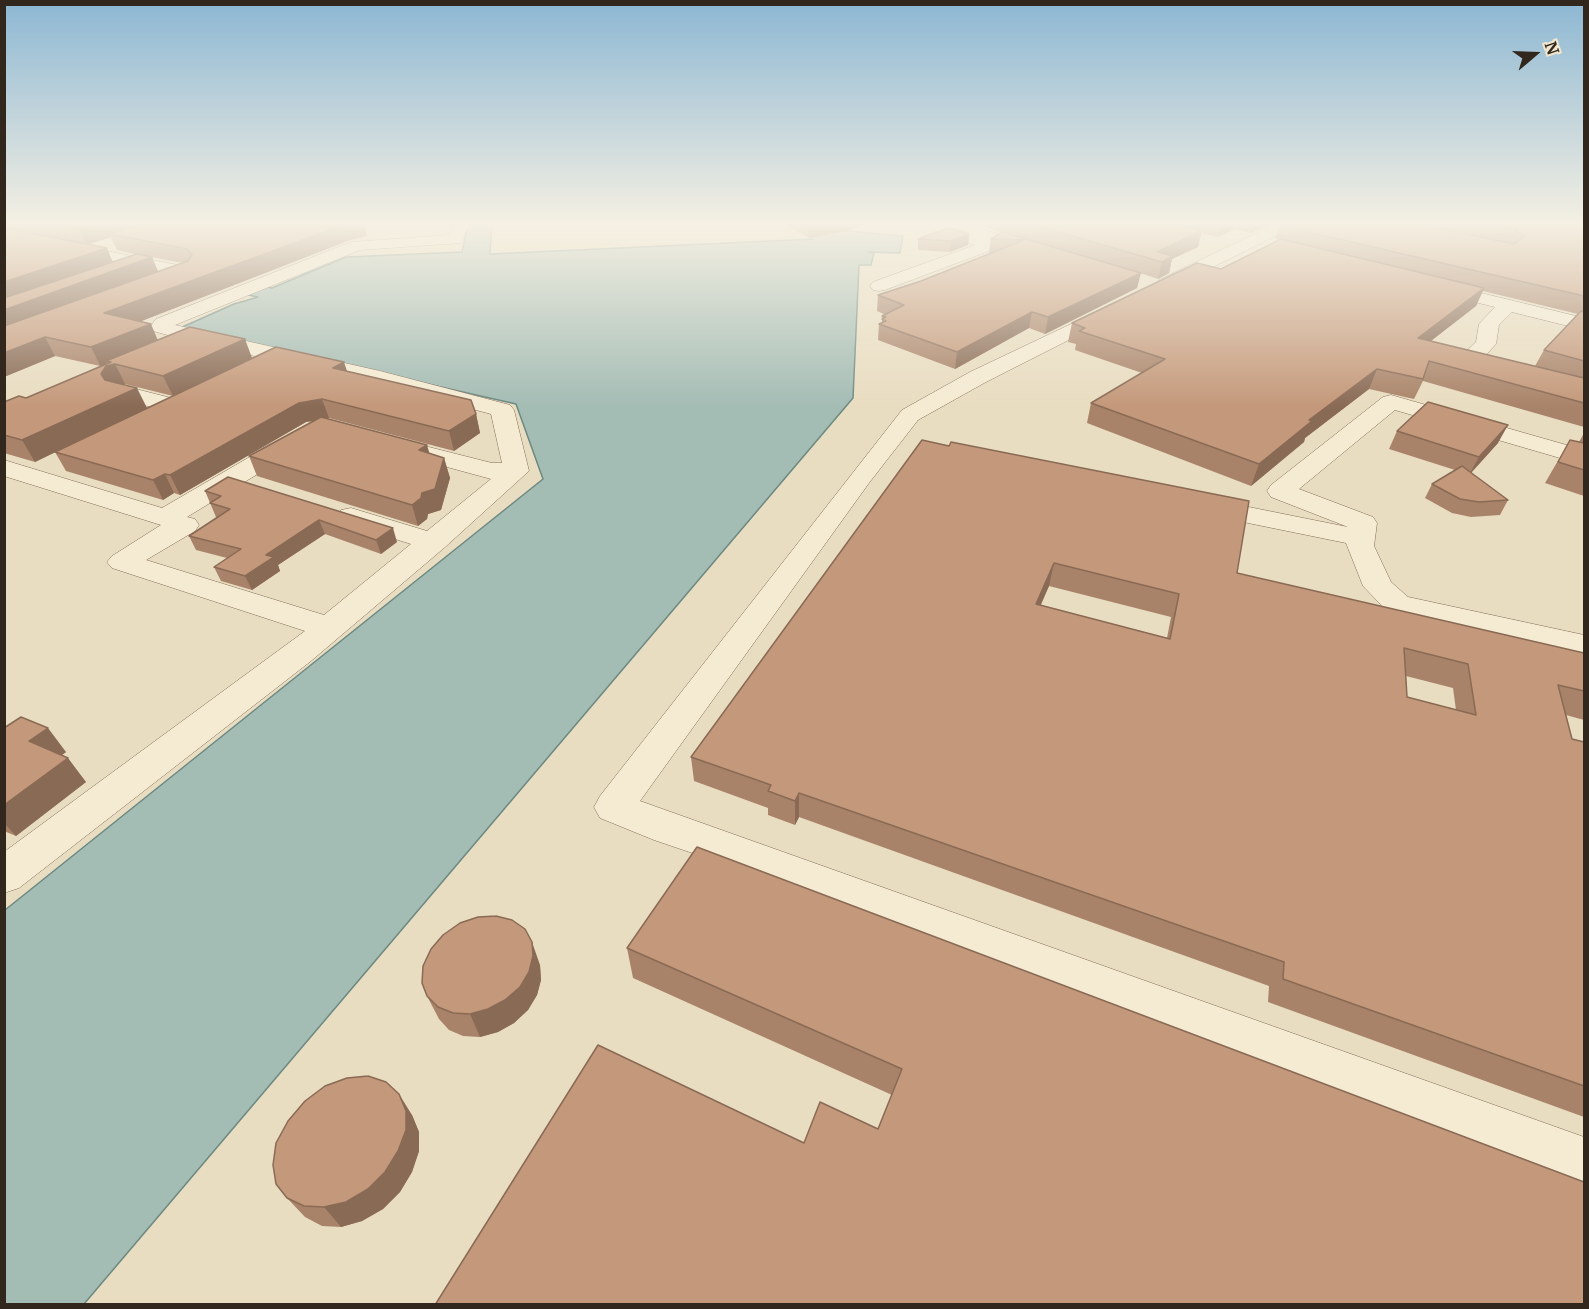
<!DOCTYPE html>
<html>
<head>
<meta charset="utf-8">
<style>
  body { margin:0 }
  #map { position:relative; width:1589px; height:1309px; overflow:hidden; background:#e9ddc1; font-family:Merriweather,serif }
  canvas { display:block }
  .frame { position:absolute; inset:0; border:6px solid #32271d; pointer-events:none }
  .north { position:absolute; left:1505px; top:24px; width:60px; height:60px; -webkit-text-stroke:4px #f1e7cf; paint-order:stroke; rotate:71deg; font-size:16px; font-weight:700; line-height:24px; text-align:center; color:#32271d }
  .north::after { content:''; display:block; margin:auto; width:21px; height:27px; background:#32271d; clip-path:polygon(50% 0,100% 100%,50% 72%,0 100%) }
</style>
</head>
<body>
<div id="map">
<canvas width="1589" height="1309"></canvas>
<div class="frame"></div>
<div class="north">N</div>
</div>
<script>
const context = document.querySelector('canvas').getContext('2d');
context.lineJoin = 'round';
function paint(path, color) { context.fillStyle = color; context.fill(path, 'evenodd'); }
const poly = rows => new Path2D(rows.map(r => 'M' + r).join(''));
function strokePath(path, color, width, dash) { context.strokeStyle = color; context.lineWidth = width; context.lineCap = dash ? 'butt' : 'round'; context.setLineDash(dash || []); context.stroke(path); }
const water = poly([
  [468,224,492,224,490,254,813,239,807,231,839,230,903,236,900,253,868,252,874,253,871,265,859,265,853,398,84,1304,5,1304,5,910,543,479,516,404,180,328,234,304,258,297,243,294,262,286,272,288,346,257,462,252,468,224]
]);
const minor = poly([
  [453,224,469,224,461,243,360,250,175,325,380,371,510,405,514,410,529,471,444,548,311,661,19,888,4,893,4,852,305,631,112,568,107,562,112,556,161,525,4,476,4,460,162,508,284,437,293,435,302,437,305,442,302,447,187,517,195,519,199,525,195,531,146,560,324,615,411,544,341,522,337,516,341,510,351,508,427,531,491,479,392,452,389,447,392,442,401,440,492,463,502,463,491,414,377,384,189,341,153,331,150,327,156,319,351,242,449,235,453,224],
  [966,224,984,224,981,227,987,231,1044,246,1046,250,1038,255,999,244,997,248,885,290,879,291,873,290,870,286,873,282,975,245,935,233,933,230,941,225,968,233,963,228,966,224],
  [1275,224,1295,224,1293,227,1171,288,1165,289,1159,288,1156,284,1159,280,1275,224],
  [4,231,188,267,194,268,197,272,194,276,188,277,4,241,4,231],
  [1436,282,1584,318,1584,330,1512,312,1499,325,1496,344,1483,358,1584,385,1584,399,1461,364,1457,360,1476,342,1479,324,1495,307,1430,291,1427,287,1430,283,1436,282],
  [1111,305,1118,307,1121,311,1118,315,986,382,918,420,869,483,640,801,1584,1137,1584,1191,728,865,654,840,600,818,594,807,600,796,902,410,970,372,1111,305],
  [124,386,183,401,186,406,183,411,175,413,116,398,113,393,116,388,124,386],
  [1391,395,1584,450,1584,465,1395,410,1299,489,1373,517,1377,523,1374,546,1391,582,1408,597,1584,635,1584,655,1387,611,1363,586,1346,543,1204,514,1194,512,1191,506,1194,500,1204,498,1348,527,1271,497,1267,491,1271,485,1383,397,1391,395]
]);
const wall = poly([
  [4,224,364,224,367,236,350,240,139,322,158,340,252,358,347,372,476,414,480,433,454,451,329,418,326,418,444,458,450,478,441,510,428,514,427,519,418,526,257,476,249,456,314,421,306,422,180,495,174,493,163,500,66,471,55,452,35,462,4,453,4,402,26,398,100,366,55,356,4,377],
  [111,237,117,250,138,255,113,262,88,244],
  [152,257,182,263,158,272],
  [123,384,125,384,173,396,147,408],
  [784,224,865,224,847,231,809,238],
  [985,224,1270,224,1251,233,1235,229,1218,237,1201,233,1198,247,1172,259,1169,273,1158,279,1140,273,1137,288,1045,334,1029,328,955,369,878,340,879,324,882,323,882,316,886,315,877,311,878,295,921,281,991,253,989,253,991,239,1002,232,1086,257,985,227],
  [1280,224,1584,224,1584,427,1423,381,1414,399,1369,389,1305,438,1304,442,1251,486,1087,423,1091,403,1142,373,1075,350,1076,344,1068,342,1072,323,1221,269,1280,240,1275,238],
  [1483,291,1578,314,1544,350,1535,366,1431,341,1476,306],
  [969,234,968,245,950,252,918,250,918,239],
  [1397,431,1498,443,1471,473,1508,500,1500,515,1471,517,1452,513,1425,498,1432,484,1455,470,1389,449],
  [1584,433,1584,496,1545,483,1570,440,1579,442],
  [922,440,1237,573,1584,653,1584,720,1566,715,1572,739,1584,742,1584,1117,1268,1002,1269,986,799,817,795,825,768,815,768,808,694,781,691,757],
  [1049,586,1171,617,1167,638,1040,605],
  [1406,676,1453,688,1456,710,1407,697],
  [228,477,397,542,381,554,325,534,278,565,280,571,252,590,221,581,214,567,227,558,196,550,189,536,218,517,216,517,205,491],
  [4,728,66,752,62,755,86,782,16,836,4,831],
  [627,948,1584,1182,804,1143,878,1129,892,1095,633,978],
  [540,965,541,980,537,995,528,1010,514,1023,498,1032,480,1037,463,1036,449,1030,439,1019,427,996],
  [412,1115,419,1132,419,1151,412,1172,400,1192,383,1209,362,1221,341,1227,322,1226,305,1217,287,1198]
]);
const shadedWall = poly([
  [95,224,154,224,109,234,111,237,87,245,79,229],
  [345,224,364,224,367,236,350,240,113,332,104,313],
  [818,224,865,224,847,231,809,238,809,225],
  [1222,224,1236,224,1235,229,1218,237],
  [1254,224,1270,224,1251,233],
  [1202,230,1198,247,1172,259,1169,273,1158,279,1162,262,1157,252],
  [969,234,968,245,950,252,951,241],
  [107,248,114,265,4,302,4,282],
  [152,257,159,274,4,332,4,310],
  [1141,273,1137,288,1045,334,1048,317],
  [1484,288,1476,306,1410,357,1418,338],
  [1032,312,1029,328,955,369,957,352],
  [151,324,159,343,106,361,107,364,101,367,91,347],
  [45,337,55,356,4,377,4,353],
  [245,339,252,358,173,396,163,376],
  [344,362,350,380,333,368],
  [115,364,125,384,115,386,111,394,101,374,106,366],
  [1377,369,1369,389,1305,438,1304,442,1251,486,1259,464,1309,420],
  [137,388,147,408,35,462,22,440],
  [322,399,329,418,306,422,180,495,170,475,299,403],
  [476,414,480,433,454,451,449,431],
  [1508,425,1498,443,1469,475,1479,457],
  [427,445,433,465,419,450],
  [444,458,450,478,441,510,428,514,427,519,418,526,412,505,422,493],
  [165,474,174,493,163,500,153,480],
  [319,520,325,534,278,565,280,571,252,590,245,576,266,555],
  [393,528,397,542,381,554,376,540],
  [1054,563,1049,586,1031,628,1036,604],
  [48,728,66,752,48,765,29,741],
  [68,758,86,782,16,836,4,823,4,805],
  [799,793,799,817,795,825,795,801],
  [532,942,540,965,541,980,537,995,528,1010,514,1023,498,1032,480,1037,470,1014],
  [399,1094,412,1115,419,1132,419,1151,412,1172,400,1192,383,1209,362,1221,341,1227,324,1207]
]);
const building = poly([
  [54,224,95,224,79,229,54,224],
  [143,224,346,224,104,313,151,324,91,347,45,337,4,353,4,326,188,261,192,255,188,249,109,234,143,224],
  [1031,224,1174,224,1202,230,1157,252,1173,256,1162,262,1031,224],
  [1285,224,1418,224,1514,244,1525,236,1515,230,1485,224,1584,224,1584,296,1300,230,1304,228,1285,224],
  [4,228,107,248,4,282,4,228],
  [948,228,969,234,951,241,918,239,948,228],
  [1002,232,1141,273,1048,317,1032,312,957,352,879,324,886,321,882,319,886,317,882,316,904,305,878,295,921,281,1024,240,991,239,1002,232],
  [1281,239,1484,288,1418,338,1584,378,1584,403,1429,361,1423,379,1377,369,1309,420,1312,421,1259,464,1091,403,1165,359,1079,331,1085,328,1072,323,1197,263,1221,269,1281,239],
  [137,254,152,257,4,310,4,298,137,254],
  [1581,311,1584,312,1584,361,1544,350,1581,311],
  [190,327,245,339,163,376,115,364,106,366,101,374,105,380,137,388,22,440,4,435,4,402,19,396,26,398,111,362,106,361,190,327],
  [276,347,344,362,333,368,471,400,476,414,449,431,322,399,299,403,170,475,165,474,153,480,55,452,276,347],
  [1428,402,1508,425,1479,457,1397,431,1428,402],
  [321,417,427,445,419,450,444,458,435,489,422,493,421,498,412,505,249,456,321,417],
  [922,440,949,446,951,442,1249,501,1237,573,1584,653,1584,691,1558,685,1572,739,1584,742,1584,1086,1283,979,1284,962,799,793,795,801,768,791,771,785,691,757,922,440],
  [1054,563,1179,594,1170,639,1036,604,1054,563],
  [1404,648,1468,664,1476,715,1407,697,1404,648],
  [1570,440,1584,443,1584,470,1558,462,1570,440],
  [1462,466,1508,500,1479,502,1460,499,1432,484,1462,466],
  [228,477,393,528,376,540,319,520,266,555,274,557,245,576,214,567,241,549,189,536,230,509,210,503,221,496,205,491,228,477],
  [21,717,48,728,29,741,68,758,4,805,4,728,21,717],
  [697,847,1584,1182,1584,1305,435,1305,598,1045,804,1143,820,1102,878,1129,902,1069,627,948,697,847],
  [496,916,512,920,525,929,532,942,533,956,529,972,520,987,505,1000,488,1009,470,1014,453,1013,438,1007,427,996,422,983,423,966,431,949,443,935,460,923,478,917,496,916],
  [368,1076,386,1082,399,1094,406,1111,406,1130,398,1151,385,1172,368,1189,346,1202,324,1207,304,1206,287,1198,276,1184,273,1165,276,1143,288,1121,305,1101,325,1086,347,1078,368,1076]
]);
paint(water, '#a3bcb4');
strokePath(water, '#6b8881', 1.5);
strokePath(minor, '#816e5a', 1);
paint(minor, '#f5ebd3');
paint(wall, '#a98369');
paint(shadedWall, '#896a55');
paint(building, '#c4987a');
strokePath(building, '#896a55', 1.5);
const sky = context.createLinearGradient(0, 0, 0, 407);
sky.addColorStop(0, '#8cb7d3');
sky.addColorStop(0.55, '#f5f0e3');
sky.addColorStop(1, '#f5f0e300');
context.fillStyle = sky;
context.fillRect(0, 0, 1589, 407);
</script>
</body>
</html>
